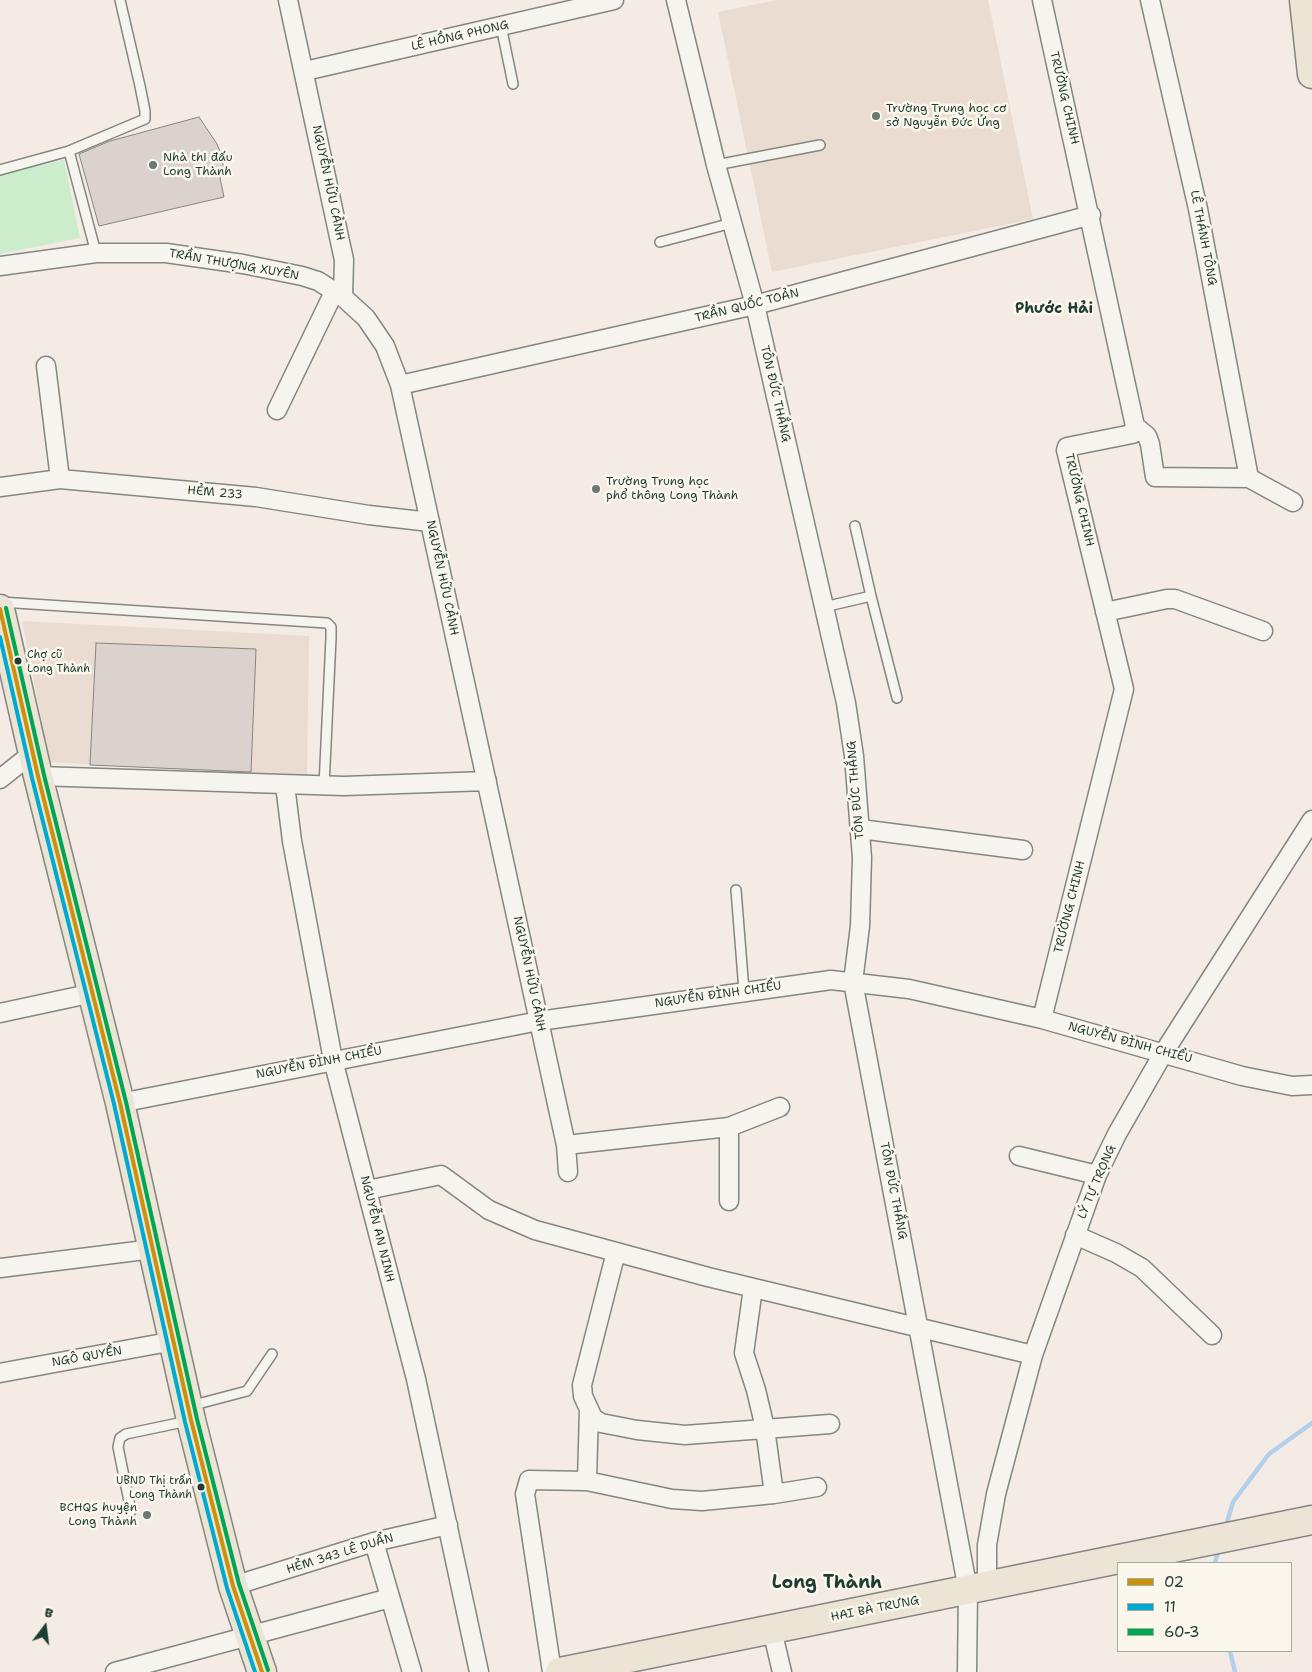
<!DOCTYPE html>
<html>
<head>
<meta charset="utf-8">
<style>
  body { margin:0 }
  #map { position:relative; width:1312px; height:1672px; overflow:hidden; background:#f4ebe4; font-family:"Shantell Sans",sans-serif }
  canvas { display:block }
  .legend { position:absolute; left:1117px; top:1562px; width:175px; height:90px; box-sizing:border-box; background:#fbf7ec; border:1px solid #a3ada2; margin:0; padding:6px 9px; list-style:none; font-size:15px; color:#1f3d34 }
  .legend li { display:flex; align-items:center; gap:10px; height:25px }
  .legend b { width:25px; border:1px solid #a3ada2 }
  .north { position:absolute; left:20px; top:1602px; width:50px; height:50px; -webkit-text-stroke:4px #fbf7ec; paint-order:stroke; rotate:15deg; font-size:14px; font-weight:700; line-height:20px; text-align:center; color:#1f3d34 }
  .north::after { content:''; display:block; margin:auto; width:18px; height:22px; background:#1f3d34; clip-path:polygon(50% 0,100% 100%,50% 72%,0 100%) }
</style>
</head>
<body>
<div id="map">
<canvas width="1312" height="1672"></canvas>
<ul class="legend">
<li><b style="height:6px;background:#cc910a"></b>02</li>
<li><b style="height:6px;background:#00a9ce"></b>11</li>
<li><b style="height:6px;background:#00a651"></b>60-3</li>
</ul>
<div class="north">B</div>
</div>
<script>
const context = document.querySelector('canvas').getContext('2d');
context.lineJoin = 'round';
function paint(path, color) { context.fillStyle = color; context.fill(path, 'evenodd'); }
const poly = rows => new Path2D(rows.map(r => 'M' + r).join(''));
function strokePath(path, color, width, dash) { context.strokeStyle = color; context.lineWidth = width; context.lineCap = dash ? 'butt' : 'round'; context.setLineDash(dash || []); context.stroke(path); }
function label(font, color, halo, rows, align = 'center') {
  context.font = font + ' "Shantell Sans",sans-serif'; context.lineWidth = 5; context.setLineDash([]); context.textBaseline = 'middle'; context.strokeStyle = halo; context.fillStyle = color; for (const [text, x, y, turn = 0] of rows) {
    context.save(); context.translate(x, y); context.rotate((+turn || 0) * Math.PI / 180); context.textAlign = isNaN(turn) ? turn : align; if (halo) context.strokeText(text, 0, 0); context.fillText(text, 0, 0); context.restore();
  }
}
const built = poly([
  [777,0,988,0,1033,219,772,272,718,12],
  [22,621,309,636,307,777,50,762]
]);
const green = poly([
  [64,160,80,238,0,254,0,173]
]);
const stream = poly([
  [1225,1529,1233,1502,1269,1454,1312,1423],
  [1215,1563,1219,1548],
  [1230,1651,1235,1672]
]);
const building = poly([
  [199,117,217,144,222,157,224,172,220,178,224,197,99,226,79,154,110,141,199,117],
  [96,643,256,649,251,772,90,765,96,643]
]);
const lane = poly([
  [501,26,513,84],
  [69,151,145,119,145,111,140,86,120,0],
  [716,165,820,145],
  [0,170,69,151,96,253],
  [660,242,732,223],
  [855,526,871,596],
  [0,602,327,623,331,627,331,638,324,786],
  [824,607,871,596,897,698],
  [736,890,744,991],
  [190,1406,247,1391,272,1354],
  [131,1511,118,1447,120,1438,126,1434,188,1421]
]);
const street = poly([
  [288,0,344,260,343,297,366,318,385,346,400,385,566,1145,568,1172],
  [676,0,716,165,755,305,846,703,854,756,862,858,860,926,853,982,968,1590,967,1672],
  [1042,0,1135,426,1132,434,1067,447,1066,450,1124,689,1042,1019],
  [1150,0,1198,209,1249,478],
  [305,71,614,0],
  [0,266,96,253,166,253,243,264,302,276,318,281,343,297],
  [46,366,60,479],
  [400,385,755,305,1091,215],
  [277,410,335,290],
  [1135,426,1147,436,1150,444,1155,477,1249,478,1293,502],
  [0,487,60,479,256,497,369,515,430,522],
  [1105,612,1167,599,1175,599,1263,631],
  [38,776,344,786,487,781],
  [0,779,34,752],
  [285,785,292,841,333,1060,416,1379,479,1672],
  [860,829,1023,850],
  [0,1013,93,993],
  [120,1103,539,1021,831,980,909,989,1042,1019,1242,1076,1292,1086,1312,1085],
  [566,1145,729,1127,780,1107],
  [1019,1156,1097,1175],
  [367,1190,441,1175,489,1210,535,1230,708,1277,1033,1355],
  [729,1201,729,1127],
  [1075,1235,1116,1253,1142,1268,1212,1335],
  [616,1252,582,1385,583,1396,593,1418,601,1423,637,1430,685,1435,830,1424],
  [0,1268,153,1249],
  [0,1373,174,1341],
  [587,1481,589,1409],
  [774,1494,817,1487],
  [374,1542,412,1672],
  [233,1586,374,1542,448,1525],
  [987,1586,987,1545,996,1494,1033,1355,1097,1175,1117,1134,1164,1052,1312,820],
  [772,1630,782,1672],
  [115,1672,390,1598],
  [552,1672,525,1494,529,1480,587,1481,672,1499,702,1501,774,1494,765,1428,756,1390,744,1353,753,1288]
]);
const primary = poly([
  [1304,0,1312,74],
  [0,609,38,776,120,1103,191,1420,233,1586,262,1672],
  [560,1672,1312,1520]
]);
const bus1 = poly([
  [0,609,38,776,120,1103,191,1420,233,1586,262,1672]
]);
const bus2 = poly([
  [0,637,32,778,114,1104,185,1422,227,1588,255,1672]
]);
const bus3 = poly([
  [6,608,44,775,126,1102,197,1419,239,1584,268,1670]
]);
const markers = [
  [876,116,5,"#6a7a72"],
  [153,165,5,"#6a7a72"],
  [596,489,5,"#6a7a72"],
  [18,661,4.5,"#1f3d34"],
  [201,1487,4.5,"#1f3d34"],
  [147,1515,5,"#6a7a72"]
];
const busNames = [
  ["Chợ cũ",27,655],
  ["Long Thành",27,669],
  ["UBND Thị trấn",192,1481,"right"],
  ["Long Thành",192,1495,"right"]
];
const streetNames = [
  ["LÊ HỒNG PHONG",460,36,-13],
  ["TRƯỜNG CHINH",1064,98,77],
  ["NGUYỄN HỮU CẢNH",328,183,78],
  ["LÊ THÁNH TÔNG",1203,238,79],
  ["TRẦN THƯỢNG XUYÊN",234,265,10],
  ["TRẦN QUỐC TOẢN",747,306,-14],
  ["TÔN ĐỨC THẮNG",775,394,77],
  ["HẺM 233",215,493,5],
  ["TRƯỜNG CHINH",1079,500,77],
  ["NGUYỄN HỮU CẢNH",442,578,78],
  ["TÔN ĐỨC THẮNG",856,790,-95],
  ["TRƯỜNG CHINH",1070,907,-76],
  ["NGUYỄN HỮU CẢNH",529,974,78],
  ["NGUYỄN ĐÌNH CHIỂU",718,995,-8],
  ["NGUYỄN ĐÌNH CHIỂU",1130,1043,15],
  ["NGUYỄN ĐÌNH CHIỂU",319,1063,-11],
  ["LÝ TỰ TRỌNG",1097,1182,-67],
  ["TÔN ĐỨC THẮNG",893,1191,79],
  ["NGUYỄN AN NINH",377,1229,76],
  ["NGÔ QUYỀN",87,1357,-10],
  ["HẺM 343 LÊ DUẨN",340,1554,-17],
  ["HAI BÀ TRƯNG",875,1609,-11]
];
const poiNames = [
  ["Trường Trung học cơ",886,109],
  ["sở Nguyễn Đức Ứng",886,123],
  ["Nhà thi đấu",163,158],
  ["Long Thành",163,172],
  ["Trường Trung học",606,482],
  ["phổ thông Long Thành",606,496],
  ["BCHQS huyện",137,1508,"right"],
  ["Long Thành",137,1522,"right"]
];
const quarterNames = [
  ["Phước Hải",1054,309]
];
const districtNames = [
  ["Long Thành",827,1583]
];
paint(built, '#eadcd1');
paint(green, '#ccedcb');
strokePath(stream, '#b2cfec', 4.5);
paint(building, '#dcd2cd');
strokePath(building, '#848681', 1);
strokePath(lane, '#848681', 12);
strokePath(street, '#848681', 21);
strokePath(primary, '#848681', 31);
strokePath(lane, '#f6f4ef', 9);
strokePath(street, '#f6f4ef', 18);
strokePath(primary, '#ece5d6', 28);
strokePath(bus1, '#cc910a', 4);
strokePath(bus2, '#00a9ce', 4);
strokePath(bus3, '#00a651', 4);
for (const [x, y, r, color] of markers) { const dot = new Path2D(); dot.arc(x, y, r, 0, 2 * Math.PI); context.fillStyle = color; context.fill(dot); strokePath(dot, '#fbf7ec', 2); }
label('11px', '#1f3d34', '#fbf7ec', busNames, 'left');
label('12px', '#1f3d34', '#fbf7ec', streetNames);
label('12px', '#1f3d34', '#fbf7ec', poiNames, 'left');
label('bold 15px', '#1f3d34', '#fbf7ec', quarterNames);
label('bold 18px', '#1f3d34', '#fbf7ec', districtNames);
</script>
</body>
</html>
